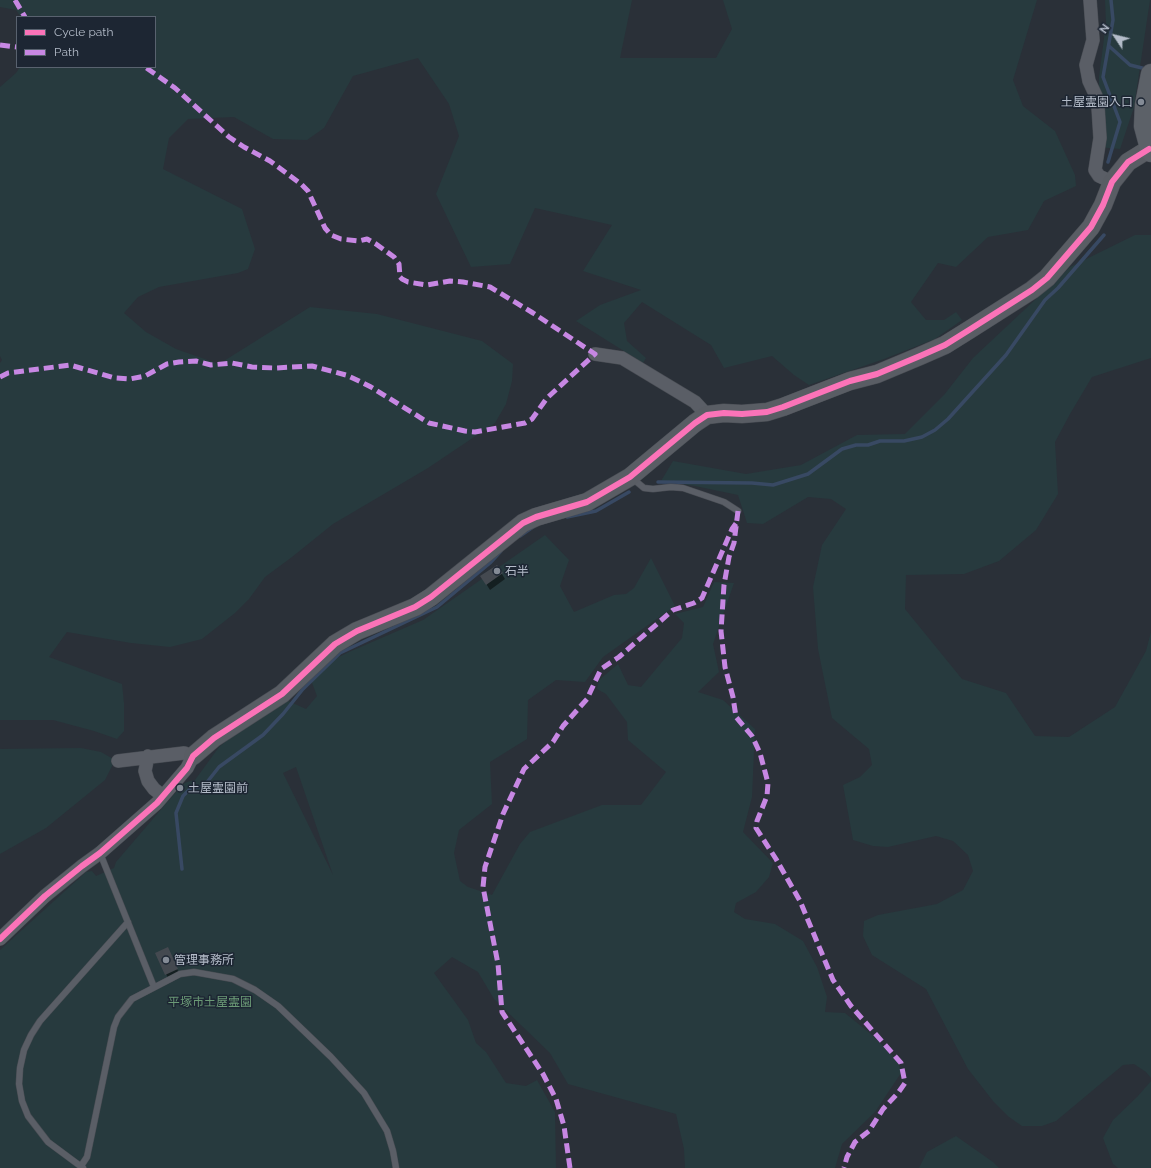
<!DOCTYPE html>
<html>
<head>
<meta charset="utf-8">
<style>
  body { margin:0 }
  #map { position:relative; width:1151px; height:1168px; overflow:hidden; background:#2a3038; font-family:Raleway,sans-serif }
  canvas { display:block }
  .legend { position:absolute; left:16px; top:16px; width:140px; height:52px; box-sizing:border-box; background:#1d2633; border:1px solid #59626f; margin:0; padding:5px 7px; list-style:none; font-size:12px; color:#b4bcc9 }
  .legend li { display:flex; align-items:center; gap:8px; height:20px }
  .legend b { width:20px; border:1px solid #59626f }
  .north { position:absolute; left:1095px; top:16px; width:40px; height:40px; -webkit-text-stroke:3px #1d2633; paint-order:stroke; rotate:305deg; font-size:11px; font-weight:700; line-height:16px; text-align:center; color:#b4bcc9 }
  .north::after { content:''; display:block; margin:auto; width:14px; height:18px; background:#b4bcc9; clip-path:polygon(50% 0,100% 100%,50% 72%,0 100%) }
</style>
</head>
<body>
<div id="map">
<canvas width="1151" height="1168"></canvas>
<ul class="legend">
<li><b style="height:5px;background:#fb73b8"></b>Cycle path</li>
<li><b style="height:5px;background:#c787e3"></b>Path</li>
</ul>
<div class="north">N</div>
</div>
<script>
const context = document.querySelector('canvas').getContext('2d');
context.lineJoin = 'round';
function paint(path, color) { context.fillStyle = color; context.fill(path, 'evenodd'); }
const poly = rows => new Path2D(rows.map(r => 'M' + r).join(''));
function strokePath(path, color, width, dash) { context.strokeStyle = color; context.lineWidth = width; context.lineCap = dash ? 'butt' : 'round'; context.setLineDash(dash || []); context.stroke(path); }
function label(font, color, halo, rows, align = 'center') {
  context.font = font + ' Raleway,"Noto Sans JP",sans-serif'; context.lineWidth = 3; context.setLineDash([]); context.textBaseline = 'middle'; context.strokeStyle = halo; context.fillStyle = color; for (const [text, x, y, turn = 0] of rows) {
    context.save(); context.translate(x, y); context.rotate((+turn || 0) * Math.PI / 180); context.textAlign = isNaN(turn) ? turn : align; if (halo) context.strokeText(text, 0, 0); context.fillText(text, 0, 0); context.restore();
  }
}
const green = poly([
  [0,0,632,0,620,58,716,58,732,29,723,0,1037,0,1013,80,1023,106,1055,131,1075,175,1076,186,1044,201,1028,230,988,237,956,267,938,263,911,302,926,320,944,320,956,312,962,320,935,339,884,359,809,385,794,375,772,356,724,368,711,345,642,302,624,323,627,341,646,358,643,363,576,321,600,305,641,290,583,271,612,225,535,208,510,264,471,267,436,194,459,136,449,104,418,58,353,76,324,128,307,140,273,139,234,117,188,119,169,138,163,169,242,209,255,249,248,269,238,273,159,287,138,297,124,313,146,332,176,349,219,364,310,307,377,314,482,341,513,364,512,381,506,404,495,423,428,468,333,524,292,557,265,577,249,599,235,613,202,639,170,647,131,643,67,632,49,657,122,684,124,703,124,731,117,739,94,731,53,720,0,720,0,363,2,360,0,356,0,87,16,73,20,67,155,67,155,17,21,17,16,10,0,7],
  [1105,0,1150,0,1134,107,1120,149,1098,147,1099,77,1106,23],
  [1135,235,1151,235,1151,358,1092,377,1070,414,1055,442,1058,494,1036,530,999,561,964,574,906,575,905,609,962,679,1006,693,1035,736,1069,737,1115,707,1146,651,1151,632,1151,1078,1146,1072,1134,1064,1123,1065,1056,1121,1042,1126,1022,1126,1009,1117,993,1101,968,1069,926,989,872,955,863,936,864,921,878,915,937,904,963,890,973,871,968,855,953,841,936,836,888,847,873,846,853,840,843,785,860,777,872,765,869,749,832,718,818,649,813,587,822,545,846,509,831,499,808,497,763,524,747,523,738,495,695,486,661,481,673,461,746,474,801,465,857,435,905,434,944,395,973,358,1070,267],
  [545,535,569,560,560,586,574,612,614,595,626,594,634,588,651,558,675,606,603,657,585,682,556,680,528,700,527,739,490,762,492,804,459,830,454,853,460,881,468,887,492,895,520,844,530,832,602,805,641,805,666,772,628,740,627,722,606,694,597,689,599,680,618,664,628,685,641,687,682,638,684,623,675,614,703,607,714,582,734,583,713,644,719,672,698,692,723,700,755,729,752,797,743,832,773,863,769,877,756,892,736,903,734,912,745,919,775,924,803,941,817,967,827,997,825,1012,845,1013,872,1035,898,1061,901,1073,875,1112,842,1144,835,1168,685,1168,684,1149,676,1114,568,1084,550,1053,494,999,478,972,452,957,434,973,468,1020,476,1043,486,1052,506,1083,526,1086,537,1080,555,1112,556,1168,0,1168,0,950,86,872,92,871,96,876,114,868,116,862,182,785,187,782,195,780,219,747,277,696,306,709,317,696,308,672,349,652,423,620],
  [296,767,333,875,283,773],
  [81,748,101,752,115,760,105,780,46,828,0,854,0,749],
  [1151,1081,1151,1168,1118,1168,1113,1164,1103,1138,1113,1120,1138,1096],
  [956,1136,993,1162,999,1168,919,1168,927,1152]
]);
const shadow = poly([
  [497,566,505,579,490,590,485,582],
  [156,953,170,954,180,975,169,980]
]);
const stream = poly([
  [1109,46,1130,65,1146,69],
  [1108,162,1120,122,1103,77,1113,20,1111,0],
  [658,482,752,483,773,485,808,474,842,449,856,445,868,445,880,441,904,441,922,437,935,430,948,419,1006,355,1045,300,1058,288,1104,235],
  [567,517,596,511,629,492],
  [520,536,533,527],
  [182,869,176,813,183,796,191,788,204,786,219,767,263,735,283,714,303,689,340,653,437,607,490,563,501,551]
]);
const building = poly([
  [497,565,503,573,486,585,480,576],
  [168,947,178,969,165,975,155,953]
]);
const lane = poly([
  [632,478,644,488,653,489,671,487,683,488,724,502,738,511],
  [100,853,154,987],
  [81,1166,87,1157,114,1027,118,1017,132,999,180,974,194,972,233,979,255,990,278,1006,331,1057,364,1093,387,1131,393,1151,396,1168],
  [83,1168,48,1142,28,1116,22,1101,19,1084,20,1068,24,1050,31,1035,40,1021,128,922]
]);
const street = poly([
  [1090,0,1093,40,1086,65,1089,81,1096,96,1098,107,1100,138,1095,170,1099,176,1112,182],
  [595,354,622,358,695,402,707,415],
  [148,756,145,771,148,781,154,789,163,796],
  [0,939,45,896,82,866,100,853,157,803,187,768,193,756,184,753,118,761]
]);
const secondary = poly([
  [193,756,214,738,282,694,335,644,357,631,415,607,431,597,523,523,536,517,587,502,630,477,695,423,707,415,724,413,742,414,767,412,783,407,819,393,850,381,877,374,920,356,945,345,969,330,1032,290,1047,278,1091,227,1103,205,1112,182,1128,162,1149,149]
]);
const primary = poly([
  [1151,74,1145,105,1144,126,1151,152]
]);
const quiet = poly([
  [15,0,25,17],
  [0,45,17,47],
  [0,377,8,373,70,365,115,378,130,379,145,376,167,364,179,362,196,361,211,365,232,363,252,367,275,368,312,366,346,375,359,381,371,387,429,423,465,431,475,432,525,423,532,419,547,398,595,354,533,313,490,287,463,282,450,281,427,285,408,282,402,279,400,277,399,264,394,257,376,244,367,239,359,241,341,239,331,235,325,228,308,191,301,184,270,161,244,147,229,137,175,88,145,67],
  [738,511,734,543,729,557,724,585,721,631,725,667,733,697,736,717,752,736,760,753,768,783,767,796,757,821,756,828,776,859,800,901,833,980,851,1006,901,1063,905,1083,898,1093,883,1109,869,1131,855,1142,847,1157,844,1168],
  [570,1168,564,1126,556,1099,543,1074,502,1012,498,964,483,887,485,867,503,814,524,769,553,742,563,726,587,699,601,669,619,657,673,610,694,603,702,598,732,529,737,522]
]);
const cycleway = poly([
  [0,939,45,896,82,866,100,853,157,803,187,768,193,756,214,738,282,694,335,644,357,631,415,607,431,597,523,523,536,517,587,502,630,477,695,423,707,415,724,413,742,414,767,412,783,407,819,393,850,381,877,374,920,356,945,345,969,330,1032,290,1047,278,1091,227,1103,205,1112,182,1128,162,1149,149]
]);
const markers = [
  [1141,102,4,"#848b96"],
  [497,571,4,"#848b96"],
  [180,788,4,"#848b96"],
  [166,960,4,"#848b96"]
];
const poiNames = [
  ["土屋霊園入口",1133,102,"right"],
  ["石半",505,571],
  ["土屋霊園前",188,788],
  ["管理事務所",174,960]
];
const parkNames = [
  ["平塚市土屋霊園",210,1002]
];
paint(green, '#273a3e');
paint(shadow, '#0007');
strokePath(stream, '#384963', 3.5);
paint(building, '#444950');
strokePath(lane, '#484c53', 7);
strokePath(street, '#484c53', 14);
strokePath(secondary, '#484c53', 19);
strokePath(primary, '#484c55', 21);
strokePath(lane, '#5a5e66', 6);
strokePath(street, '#5a5e66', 13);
strokePath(secondary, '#595d64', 18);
strokePath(primary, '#5c6168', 20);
strokePath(quiet, '#c787e3', 5, [10, 5]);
strokePath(cycleway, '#fb73b8', 6);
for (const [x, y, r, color] of markers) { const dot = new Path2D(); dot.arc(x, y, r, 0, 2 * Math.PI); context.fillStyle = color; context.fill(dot); strokePath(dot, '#1d2633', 1.5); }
label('12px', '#b4bcc9', '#1d2633', poiNames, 'left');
label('12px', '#6b9a76', '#1d2633', parkNames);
</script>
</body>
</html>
